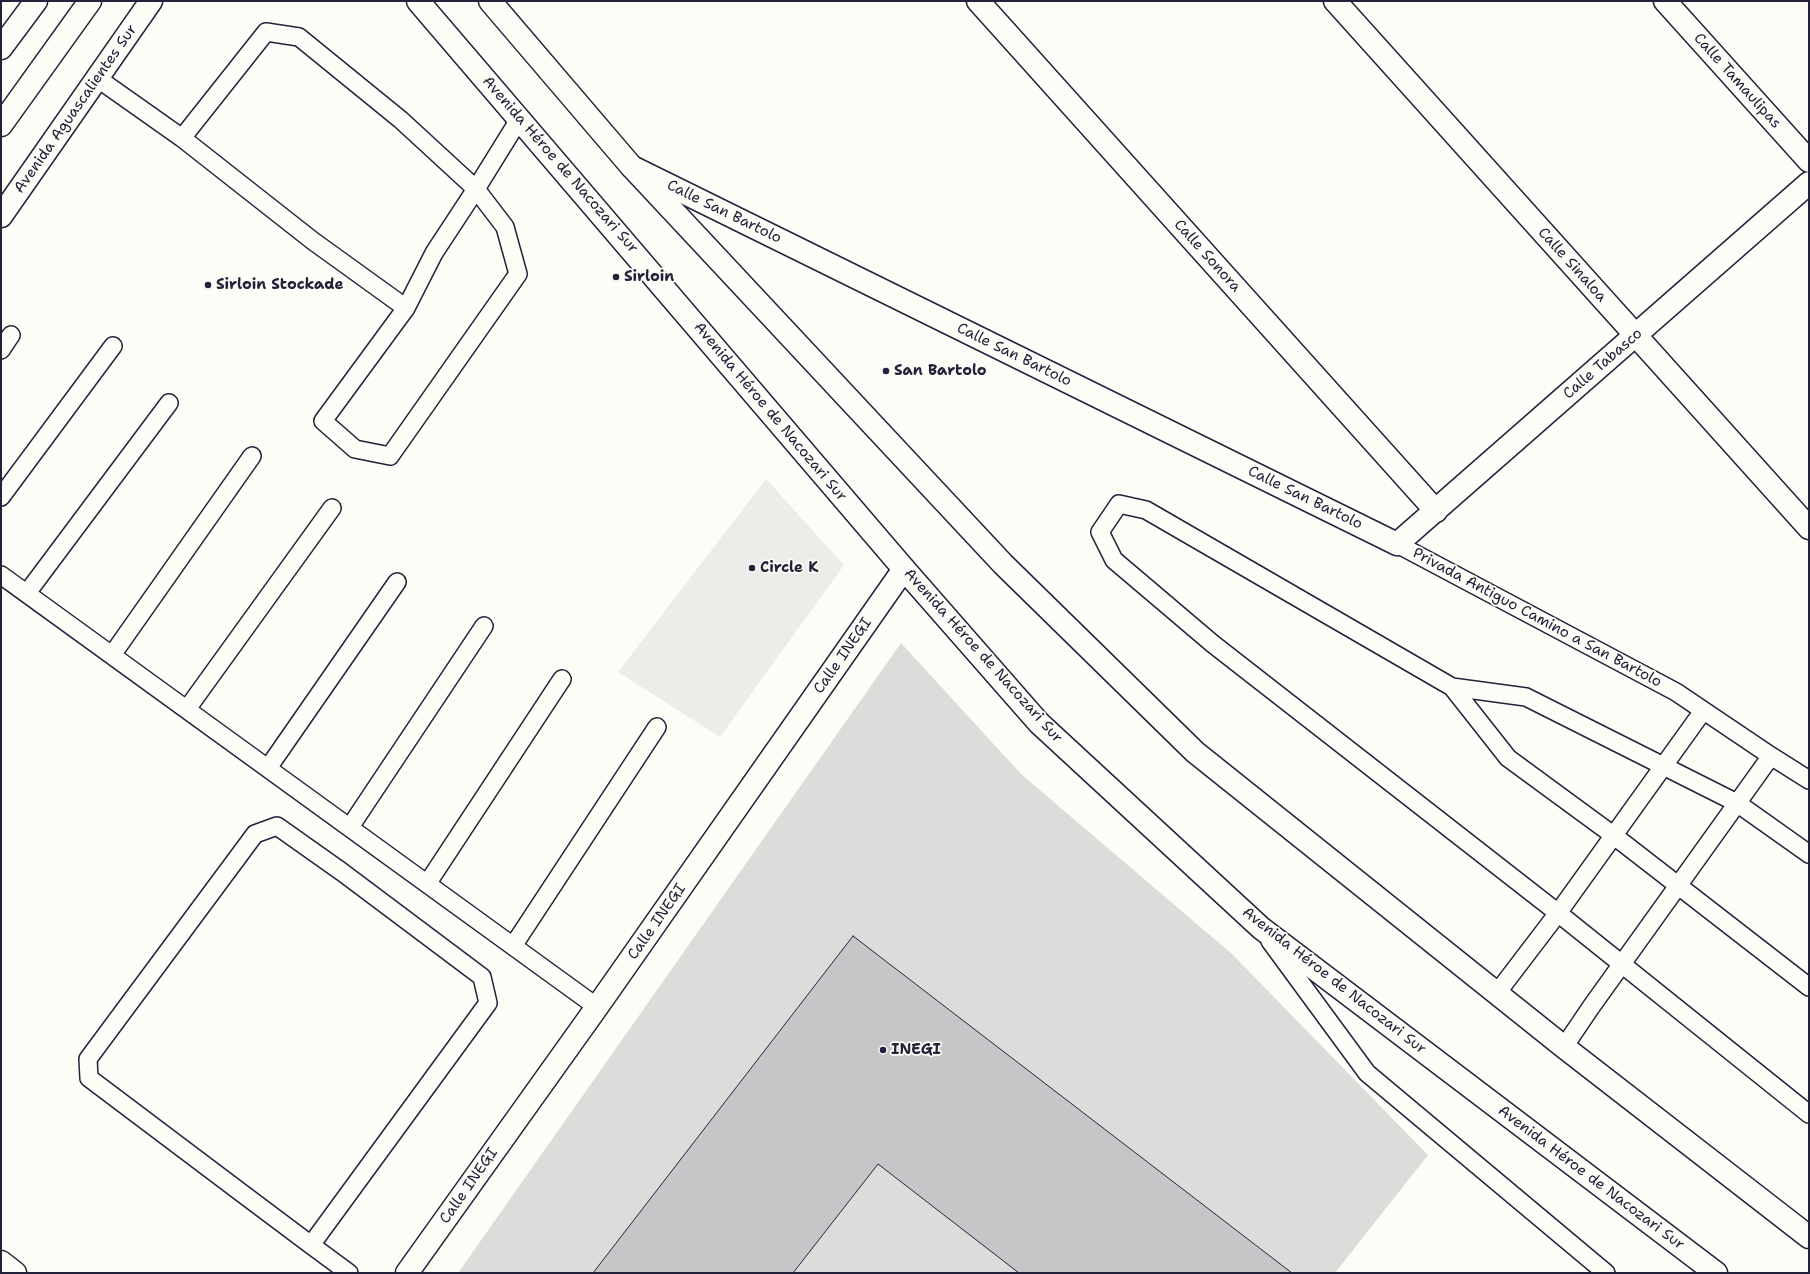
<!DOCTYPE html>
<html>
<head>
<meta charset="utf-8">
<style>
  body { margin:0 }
  #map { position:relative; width:1810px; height:1274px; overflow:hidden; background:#fdfcf7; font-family:"Shantell Sans",sans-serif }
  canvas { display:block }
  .frame { position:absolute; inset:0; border:2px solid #22223b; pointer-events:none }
</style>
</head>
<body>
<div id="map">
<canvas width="1810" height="1274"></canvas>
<div class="frame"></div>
</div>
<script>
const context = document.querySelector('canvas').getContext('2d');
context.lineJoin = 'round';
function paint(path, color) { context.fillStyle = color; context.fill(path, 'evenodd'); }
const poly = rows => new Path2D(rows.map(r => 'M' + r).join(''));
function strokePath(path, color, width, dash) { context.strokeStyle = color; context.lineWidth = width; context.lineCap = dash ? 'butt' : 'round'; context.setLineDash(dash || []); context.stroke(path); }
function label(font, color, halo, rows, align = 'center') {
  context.font = font + ' "Shantell Sans",sans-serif'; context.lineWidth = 3.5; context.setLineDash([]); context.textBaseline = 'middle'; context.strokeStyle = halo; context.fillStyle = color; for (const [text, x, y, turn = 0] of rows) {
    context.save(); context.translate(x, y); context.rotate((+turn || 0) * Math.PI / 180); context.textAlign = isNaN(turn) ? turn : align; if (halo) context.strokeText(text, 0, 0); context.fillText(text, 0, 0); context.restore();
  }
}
const built = poly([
  [766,479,844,565,720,737,618,672]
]);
const green = poly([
  [901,643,1021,774,1232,954,1428,1155,1335,1273,1292,1273,853,936,593,1273,458,1273],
  [878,1164,1019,1273,793,1273]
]);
const building = poly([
  [853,936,1292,1273,1019,1273,878,1164,793,1273,593,1273,853,936]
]);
const lane = poly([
  [97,78,182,138,313,241,406,308],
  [182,138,266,32,299,37,401,120,476,189,505,227,518,274,390,456,355,449,323,421,406,308,434,253,476,189,520,118],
  [1,350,11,335],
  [1,497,113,346],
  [1397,544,1676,692,1771,756,1809,780],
  [1,575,597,1007],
  [27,593,169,403],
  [112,655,252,456],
  [1452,687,1526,697,1737,803,1809,854],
  [187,709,332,508],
  [268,768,397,582],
  [350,827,484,626],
  [427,884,562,679],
  [1270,941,1367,1073,1606,1273],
  [513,946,657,727],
  [1809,987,1613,835,1508,758,1452,687,1146,510,1119,504,1100,532,1114,560,1213,644,1558,913,1809,1114],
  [1497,993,1558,913,1703,711],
  [1564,1047,1591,1007,1771,756],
  [311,1245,488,1003,482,977,342,872,277,826,255,834,88,1059,89,1078,239,1191,311,1245,349,1273]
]);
const street = poly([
  [978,1,1436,511],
  [1335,1,1809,528],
  [1665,1,1809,161],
  [632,167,1397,544,1809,183],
  [1,1262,15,1273],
  [407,1273,597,1007,904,569]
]);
const secondary = poly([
  [418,1,904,569,1039,723,1261,928,1716,1273],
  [490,1,631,166,1003,564,1195,752,1564,1047,1809,1237],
  [1,216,151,1]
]);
const primary = poly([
  [1,48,36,1],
  [1,125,90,1]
]);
const markers = [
  [616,277,4,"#22223b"],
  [208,285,4,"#22223b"],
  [886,371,4,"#22223b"],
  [752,568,4,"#22223b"],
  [883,1050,4,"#22223b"]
];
const streetNames = [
  ["Calle Tamaulipas",1737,81,48],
  ["Avenida Aguascalientes Sur",76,109,-55],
  ["Avenida Héroe de Nacozari Sur",560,165,49],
  ["Calle San Bartolo",724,212,26],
  ["Calle Sonora",1207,256,48],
  ["Calle Sinaloa",1572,265,48],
  ["Calle San Bartolo",1014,355,26],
  ["Calle Tabasco",1603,364,-41],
  ["Avenida Héroe de Nacozari Sur",770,412,50],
  ["Calle San Bartolo",1305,498,26],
  ["Privada Antiguo Camino a San Bartolo",1537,618,28],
  ["Calle INEGI",843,656,-55],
  ["Avenida Héroe de Nacozari Sur",983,656,48],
  ["Calle INEGI",657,922,-55],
  ["Avenida Héroe de Nacozari Sur",1334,981,38],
  ["Avenida Héroe de Nacozari Sur",1591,1178,37],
  ["Calle INEGI",469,1186,-55]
];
const poiNames = [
  ["Sirloin",624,277],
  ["Sirloin Stockade",216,285],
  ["San Bartolo",894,371],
  ["Circle K",760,568],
  ["INEGI",891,1050]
];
paint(built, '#ecece9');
paint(green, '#dddcdb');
paint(building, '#c6c6c8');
strokePath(building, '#22223b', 1);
strokePath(lane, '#22223b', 20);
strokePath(street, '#22223b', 25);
strokePath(secondary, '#22223b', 25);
strokePath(primary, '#22223b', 25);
strokePath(lane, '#fdfcf7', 17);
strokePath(street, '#fdfcf7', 22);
strokePath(secondary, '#fdfcf7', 22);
strokePath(primary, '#fdfcf7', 22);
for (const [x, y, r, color] of markers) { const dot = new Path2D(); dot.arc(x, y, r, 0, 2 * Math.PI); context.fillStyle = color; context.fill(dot); strokePath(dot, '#fdfcf7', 1.5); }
label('15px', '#22223b', '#fdfcf7', streetNames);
label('bold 15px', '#22223b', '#fdfcf7', poiNames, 'left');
</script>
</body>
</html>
